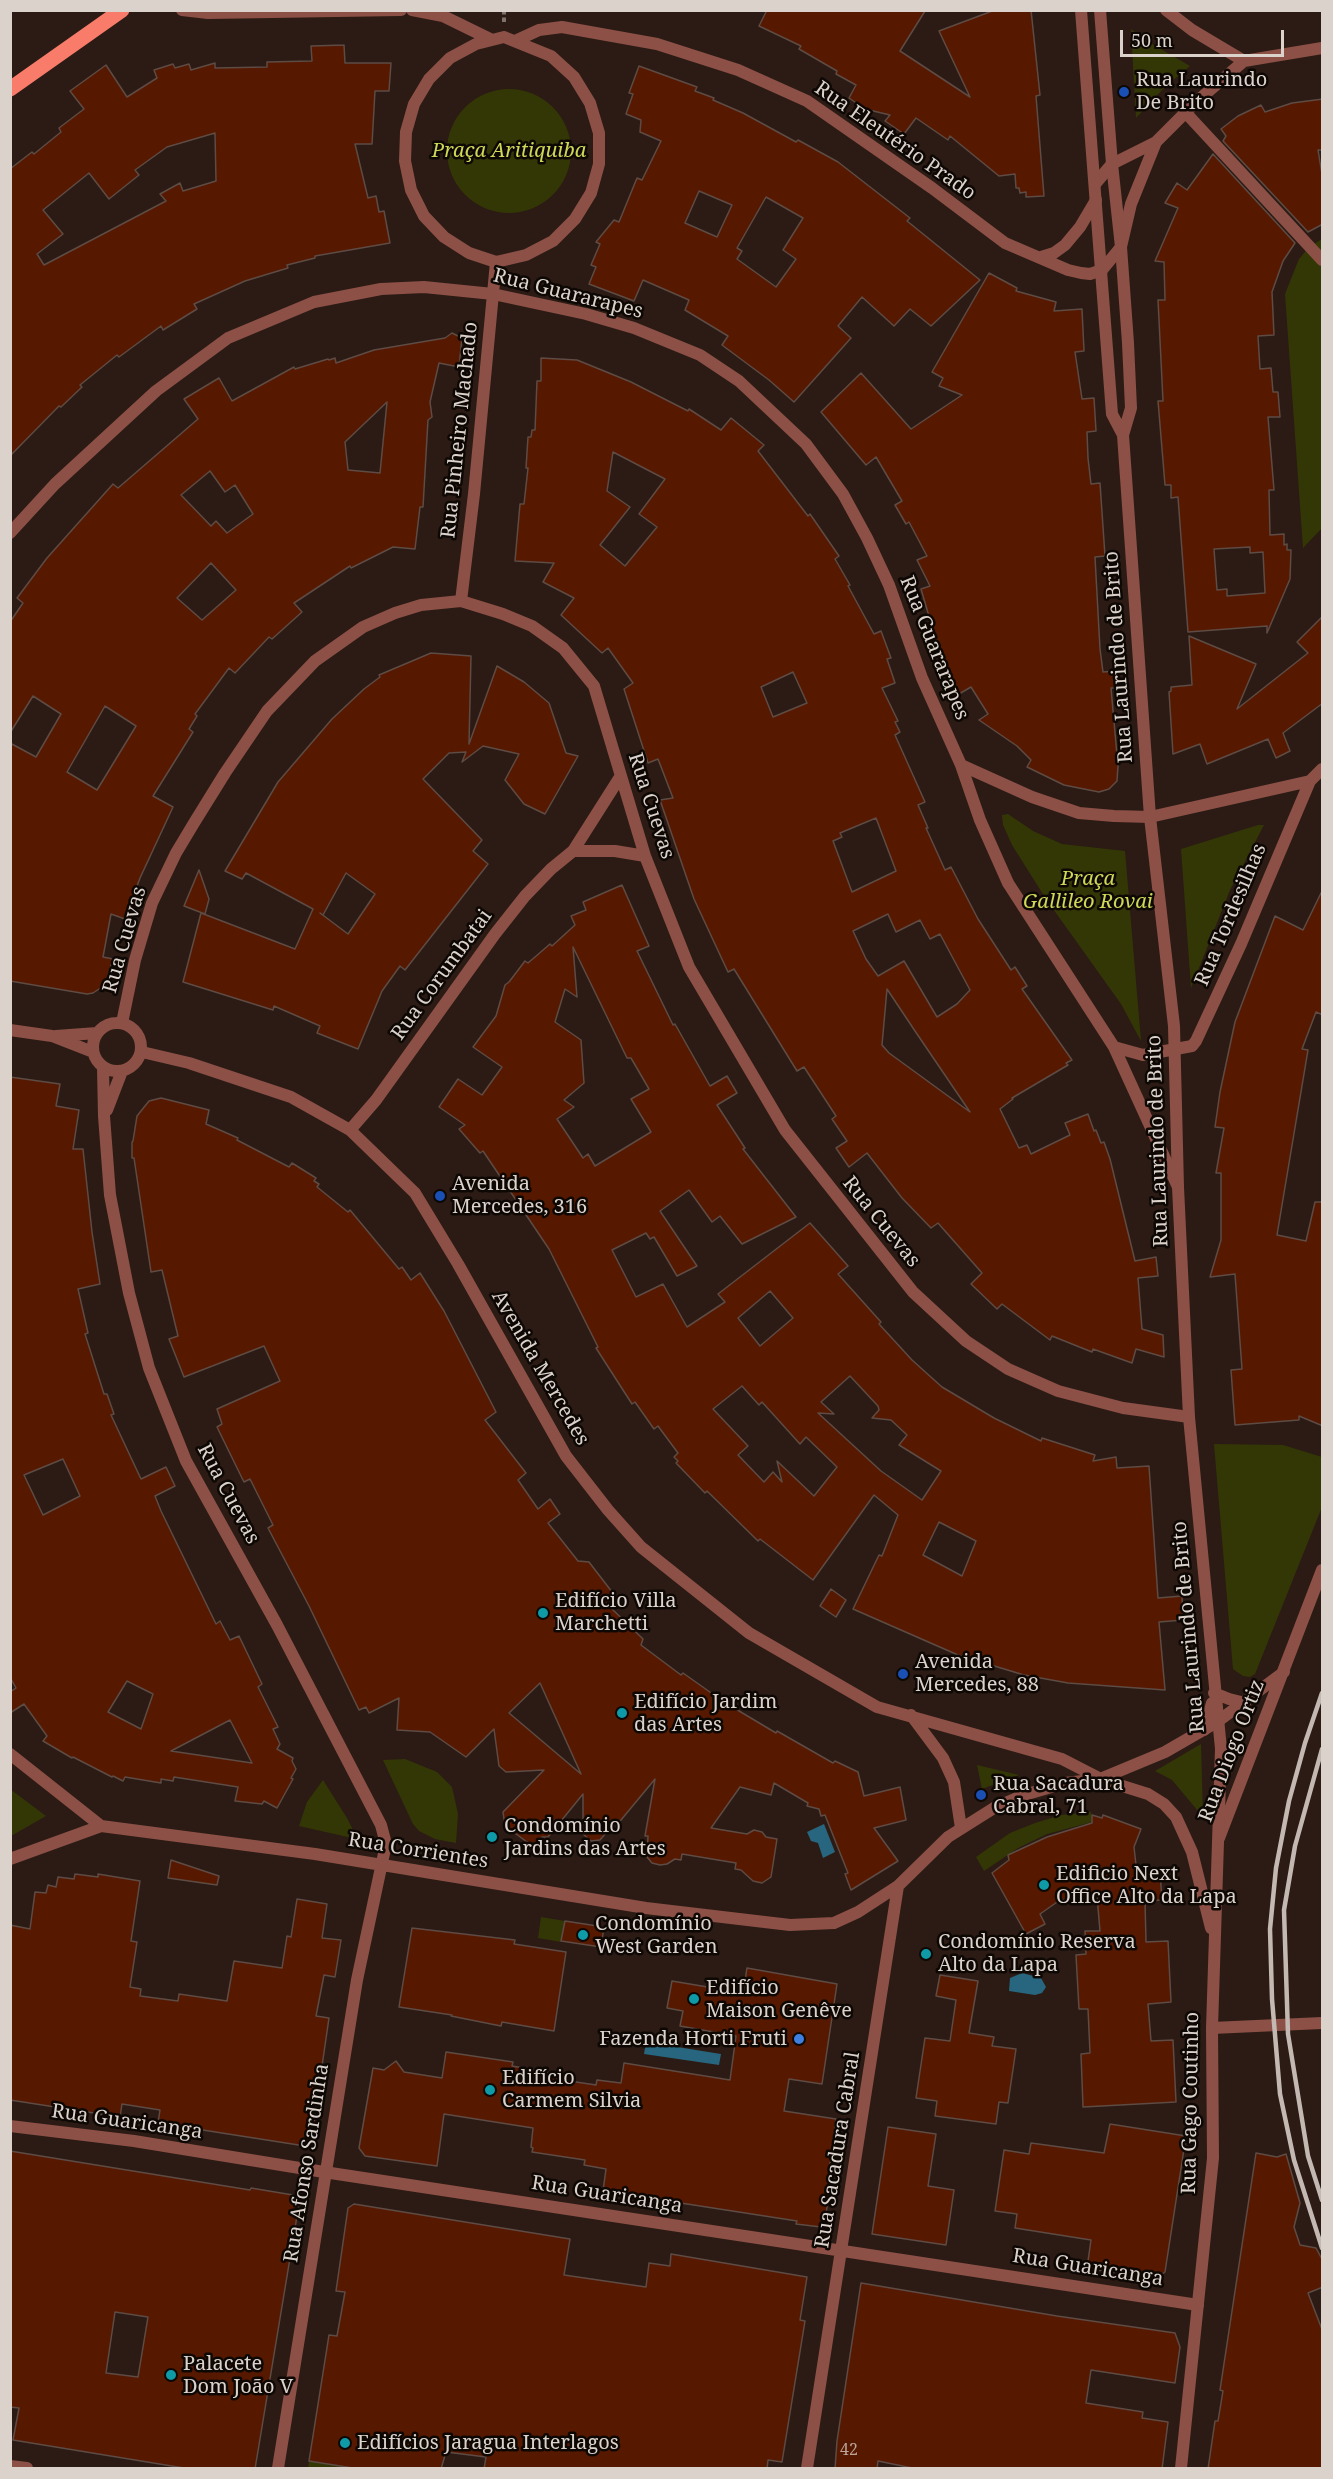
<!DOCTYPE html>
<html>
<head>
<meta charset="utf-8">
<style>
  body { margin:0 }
  #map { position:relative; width:1333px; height:2479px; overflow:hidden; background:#2b1b14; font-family:"Noto Serif",serif }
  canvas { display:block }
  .frame { position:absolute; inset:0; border:12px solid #dcd2cc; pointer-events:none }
  .scale { position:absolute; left:1120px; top:30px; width:164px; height:27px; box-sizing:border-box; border:3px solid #dcd2cc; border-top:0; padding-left:8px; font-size:18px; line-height:21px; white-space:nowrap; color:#dcd2cc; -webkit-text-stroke:4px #0e0805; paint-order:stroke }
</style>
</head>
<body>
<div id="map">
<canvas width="1333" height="2479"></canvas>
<div class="frame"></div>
<div class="scale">50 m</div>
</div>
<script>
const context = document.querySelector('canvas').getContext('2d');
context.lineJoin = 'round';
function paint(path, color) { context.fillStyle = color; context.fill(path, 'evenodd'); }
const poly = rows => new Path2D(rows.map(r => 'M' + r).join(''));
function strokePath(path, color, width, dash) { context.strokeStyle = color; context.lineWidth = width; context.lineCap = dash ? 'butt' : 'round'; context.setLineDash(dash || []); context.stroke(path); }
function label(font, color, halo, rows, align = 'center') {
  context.font = font + ' "Noto Serif",serif'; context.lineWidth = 5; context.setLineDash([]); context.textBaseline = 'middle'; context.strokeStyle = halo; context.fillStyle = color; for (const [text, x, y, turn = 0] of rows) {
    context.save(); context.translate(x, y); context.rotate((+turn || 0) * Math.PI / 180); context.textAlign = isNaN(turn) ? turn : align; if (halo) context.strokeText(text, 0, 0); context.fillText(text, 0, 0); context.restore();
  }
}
const green = poly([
  [1131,29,1147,41,1190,66,1165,87,1136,118],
  '447 151a62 62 0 1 1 124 0a62 62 0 1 1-124 0Z',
  [1322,239,1322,528,1303,548,1285,294,1299,259,1309,247],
  [1008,814,1033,831,1062,844,1125,851,1141,1041,1121,1004,1046,899,1012,845,1003,825,1002,815],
  [1258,825,1264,825,1230,890,1191,988,1181,849],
  [1214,1444,1283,1445,1322,1457,1322,1507,1255,1674,1250,1677,1243,1676,1233,1669],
  [1201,1744,1203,1817,1172,1780,1155,1771],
  [405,1759,437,1772,452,1787,458,1814,456,1843,435,1839,419,1831,413,1824,383,1760],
  [977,1765,1019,1775,982,1789],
  [323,1780,347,1818,355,1834,352,1838,299,1826,307,1802],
  [10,1789,46,1816,11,1836,10,1836],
  [1091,1812,1092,1822,1047,1834,1018,1848,984,1871,976,1857,1010,1833,1035,1823,1061,1815],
  [541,1917,565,1921,561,1942,538,1938],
  [309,2461,359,2468,308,2468]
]);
const water = poly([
  [824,1824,835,1852,823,1858,818,1843,811,1841,807,1832],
  [1022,1973,1041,1978,1046,1987,1042,1993,1035,1995,1009,1991,1010,1978],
  [646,2042,721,2054,719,2065,644,2054]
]);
const building = poly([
  [767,10,925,11,900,51,970,97,939,31,995,10,1031,10,1040,95,1036,96,1044,196,1026,197,1026,192,1020,193,1019,188,1016,188,1015,174,999,176,950,136,948,140,916,118,904,134,885,121,890,115,865,109,849,98,856,85,836,74,837,71,799,49,801,46,759,26,767,10],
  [344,45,345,63,391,63,389,91,375,91,372,144,355,144,368,198,376,196,379,212,384,211,390,243,315,256,315,258,287,265,288,268,245,281,194,304,197,309,163,330,161,326,119,357,117,355,80,385,82,387,61,407,59,406,10,456,10,169,32,152,34,154,61,132,59,128,84,109,70,91,106,65,127,97,157,78,154,70,173,64,175,68,189,64,191,70,215,63,215,68,267,67,267,62,312,61,311,46,344,45],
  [215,133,216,181,183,191,180,183,160,194,166,201,44,265,37,254,63,234,43,210,89,173,109,199,139,175,135,170,167,147,215,133],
  [639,66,697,87,695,91,714,98,713,100,743,113,796,142,798,140,838,162,910,218,907,221,980,280,931,326,910,309,894,326,862,297,838,326,851,338,794,402,769,380,722,345,728,336,685,310,689,300,643,280,634,301,589,284,596,267,591,265,600,244,596,242,614,220,619,222,637,178,642,180,661,141,640,132,641,120,626,114,633,94,629,93,639,66],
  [699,191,732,205,717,237,685,223,699,191],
  [766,197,803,218,783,250,796,259,776,287,737,259,742,251,737,248,766,197],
  [1323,99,1323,150,1318,150,1323,180,1323,224,1308,232,1223,141,1226,136,1221,129,1238,116,1261,105,1265,112,1292,103,1323,99],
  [1213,154,1295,243,1283,261,1272,292,1274,335,1258,336,1260,369,1271,368,1273,392,1278,392,1280,417,1268,417,1274,490,1269,490,1270,535,1284,534,1284,545,1287,544,1287,550,1291,550,1290,579,1267,633,1267,626,1188,632,1178,497,1171,498,1171,485,1165,485,1158,401,1163,401,1158,300,1165,300,1164,262,1155,261,1178,208,1165,203,1177,183,1187,190,1213,154],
  [1250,547,1250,553,1263,552,1265,593,1227,596,1227,589,1217,590,1214,549,1250,547],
  [989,273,1017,288,1016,291,1056,302,1054,311,1082,309,1084,351,1075,352,1082,399,1094,398,1096,431,1087,432,1088,458,1091,484,1100,483,1105,556,1095,557,1100,649,1103,672,1115,671,1117,688,1111,688,1118,766,1117,781,1109,789,1099,792,1064,785,1027,767,1031,760,1017,746,979,720,988,714,971,687,959,694,940,654,921,589,930,586,917,560,927,556,909,522,906,524,895,505,902,501,876,457,866,465,821,412,861,373,911,429,962,395,939,386,943,378,932,372,989,273],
  [452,333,462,338,459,367,439,363,430,402,432,417,428,420,423,507,420,507,415,549,393,547,351,568,350,566,294,603,302,612,272,639,269,637,235,673,229,668,195,714,197,716,189,729,193,732,153,796,173,807,140,878,125,919,111,914,103,957,113,959,105,985,93,993,87,994,10,981,10,743,36,757,61,714,33,696,10,733,10,622,23,603,17,598,47,558,113,484,118,488,198,419,184,399,219,378,232,401,294,367,295,369,328,359,329,360,335,358,336,363,374,350,445,338,452,333],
  [387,402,380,473,348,470,345,442,387,402],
  [210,471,225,492,235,485,253,514,227,533,216,521,211,526,181,495,210,471],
  [211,563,236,590,202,620,177,598,211,563],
  [105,706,136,726,97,790,67,772,105,706],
  [541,358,577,360,631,382,688,411,689,409,721,430,731,418,764,445,758,451,808,516,810,514,839,556,835,559,850,585,848,586,874,634,881,631,891,658,887,659,895,683,882,688,898,721,895,722,900,732,895,735,925,802,918,805,928,828,926,828,945,870,951,867,978,919,1011,970,1015,967,1027,986,1022,989,1072,1060,1066,1063,1068,1065,1012,1098,1013,1099,1000,1109,1019,1148,1027,1145,1031,1154,1070,1135,1065,1123,1088,1114,1094,1131,1096,1130,1101,1143,1104,1142,1110,1159,1135,1261,1156,1257,1158,1276,1138,1278,1142,1329,1163,1335,1164,1357,1136,1349,1132,1363,1093,1349,1092,1352,1052,1336,1050,1340,1002,1304,997,1309,971,1284,982,1273,938,1223,931,1228,902,1198,867,1153,849,1167,836,1148,847,1141,832,1119,836,1116,804,1067,797,1071,734,969,728,972,694,899,660,800,673,798,658,759,648,763,624,689,633,683,608,648,602,653,561,615,574,598,543,582,554,563,515,561,520,504,524,504,528,468,526,468,528,437,531,437,532,430,535,430,537,381,541,381,541,358],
  [613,452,665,479,639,514,657,527,625,566,600,545,630,507,607,491,613,452],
  [793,672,807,703,773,717,761,687,793,672],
  [876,818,896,871,852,892,833,841,842,837,840,833,876,818],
  [888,914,896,932,920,920,930,939,940,934,970,990,957,1004,937,1017,904,961,878,976,866,959,853,931,888,914],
  [887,989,915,1031,970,1112,889,1053,882,1045,887,989],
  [1323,616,1323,703,1283,733,1290,751,1276,758,1268,739,1207,764,1200,744,1173,754,1169,692,1171,691,1171,687,1192,685,1189,636,1256,664,1237,709,1308,653,1297,642,1323,616],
  [431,653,471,656,469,744,497,666,524,682,549,703,566,753,578,756,545,814,524,804,505,780,519,754,483,746,462,762,466,752,449,753,423,779,482,840,473,851,488,864,405,970,400,966,382,991,358,1049,317,1033,320,1026,274,1006,273,1010,183,982,201,913,295,949,313,909,246,873,242,879,225,871,278,782,332,719,364,689,380,677,379,675,431,653],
  [346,873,375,894,348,934,320,913,323,915,346,873],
  [199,870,209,899,205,914,184,906,199,870],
  [622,885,649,946,637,951,673,1025,675,1024,710,1086,727,1076,737,1093,717,1105,745,1148,743,1149,796,1217,742,1244,720,1216,712,1222,689,1190,660,1211,697,1266,677,1276,654,1237,650,1239,646,1233,612,1250,636,1297,663,1284,687,1327,725,1302,718,1294,810,1223,848,1266,838,1274,881,1322,879,1324,912,1360,942,1387,994,1418,1041,1441,1042,1438,1095,1455,1093,1461,1116,1457,1117,1468,1149,1466,1158,1598,1182,1596,1183,1620,1159,1622,1165,1690,1068,1683,1024,1675,958,1655,853,1609,879,1555,882,1556,898,1515,874,1495,813,1580,760,1539,758,1541,707,1491,705,1493,676,1463,678,1461,674,1457,678,1453,658,1426,654,1429,635,1402,632,1404,596,1348,598,1347,549,1249,483,1151,480,1153,459,1129,465,1125,439,1107,458,1079,482,1095,502,1067,473,1047,496,1016,505,985,509,982,525,961,528,963,550,944,552,946,575,925,571,916,586,910,583,902,622,885],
  [573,947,627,1058,631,1058,649,1089,631,1099,651,1132,595,1166,588,1154,583,1158,557,1119,574,1107,564,1100,584,1083,581,1040,555,1022,565,989,577,997,573,947],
  [770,1291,793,1318,760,1346,738,1318,770,1291],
  [850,1376,878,1406,879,1410,872,1418,891,1420,907,1435,899,1445,941,1471,922,1500,881,1471,818,1413,834,1414,821,1402,850,1376],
  [742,1386,759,1405,762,1402,800,1444,806,1437,837,1467,814,1496,777,1461,782,1482,773,1472,764,1482,738,1455,748,1446,713,1409,742,1386],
  [939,1522,976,1541,962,1576,923,1555,939,1522],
  [1323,889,1323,1015,1316,1012,1302,1049,1308,1050,1277,1235,1306,1241,1315,1202,1323,1202,1323,1426,1299,1416,1299,1420,1235,1425,1231,1370,1242,1369,1235,1274,1210,1277,1221,1240,1221,1173,1216,1173,1224,1128,1215,1127,1220,1092,1235,1022,1275,916,1303,930,1323,889],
  [10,1077,60,1084,56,1106,79,1110,73,1149,83,1149,92,1232,100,1284,78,1289,88,1333,85,1334,104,1394,107,1394,114,1414,111,1415,141,1479,166,1467,175,1486,155,1496,161,1511,216,1624,220,1621,230,1640,239,1636,262,1684,258,1687,278,1727,273,1729,280,1744,277,1749,293,1758,292,1761,296,1769,291,1778,293,1779,277,1808,264,1801,262,1804,235,1801,238,1787,174,1777,173,1781,161,1779,161,1783,125,1777,123,1781,113,1776,112,1777,73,1757,72,1758,43,1741,47,1736,24,1704,10,1713,10,1692,16,1688,10,1677,10,1077],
  [63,1459,80,1496,43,1515,24,1475,63,1459],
  [127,1681,153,1694,141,1729,108,1712,127,1681],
  [230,1720,252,1763,171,1751,230,1720],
  [161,1098,209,1110,206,1124,238,1138,237,1140,289,1167,292,1163,316,1178,314,1181,319,1184,317,1187,348,1212,350,1210,399,1269,402,1267,411,1280,420,1273,444,1311,496,1412,485,1420,526,1473,518,1480,538,1509,550,1499,560,1514,548,1523,578,1561,589,1562,619,1601,612,1609,643,1639,641,1645,681,1675,683,1673,724,1702,776,1733,777,1731,833,1763,835,1761,858,1772,864,1796,900,1787,906,1820,874,1828,898,1861,851,1890,845,1874,848,1873,825,1815,821,1816,819,1809,807,1806,808,1803,774,1783,771,1795,740,1787,711,1828,747,1834,754,1830,762,1832,766,1837,777,1839,771,1877,762,1883,753,1881,741,1870,735,1869,736,1863,682,1854,681,1860,675,1859,667,1864,660,1865,652,1863,647,1857,648,1836,645,1836,655,1779,616,1826,611,1827,600,1840,591,1841,583,1834,583,1794,548,1837,542,1837,534,1847,505,1826,503,1812,544,1770,506,1772,499,1766,494,1729,466,1757,430,1732,397,1730,399,1698,369,1713,366,1707,359,1710,309,1606,268,1528,273,1525,250,1479,244,1482,241,1476,217,1427,222,1424,217,1409,280,1381,264,1346,184,1377,169,1339,178,1336,162,1270,151,1272,134,1158,132,1158,132,1142,133,1141,137,1116,149,1101,161,1098],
  [540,1683,581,1774,509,1713,540,1683],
  [831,1589,846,1600,836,1617,820,1606,831,1589],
  [1092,1815,1102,1818,1103,1815,1141,1829,1134,1847,1137,1874,1160,1872,1162,1900,1145,1901,1146,1942,1168,1941,1171,2002,1148,2004,1151,2041,1173,2040,1176,2102,1083,2107,1081,2054,1090,2053,1088,2009,1079,2009,1076,1955,1086,1954,1085,1931,1100,1931,1097,1896,1060,1900,1040,1914,1045,1924,1026,1934,992,1873,1009,1860,1008,1855,1047,1837,1092,1823,1092,1815],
  [171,1860,219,1876,217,1885,168,1878,171,1860],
  [75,1874,98,1877,98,1874,140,1881,131,1941,137,1942,130,1987,141,1989,140,1996,178,2001,179,1994,227,2001,234,1961,282,1968,287,1936,291,1937,297,1899,327,1904,322,1938,341,1940,335,1977,324,1975,316,2016,329,2018,311,2142,305,2146,158,2123,160,2110,122,2104,120,2117,10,2100,10,1925,30,1929,35,1892,46,1893,48,1885,56,1887,58,1877,74,1879,75,1874],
  [565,1921,604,1927,601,1947,561,1941,565,1921],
  [412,1928,515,1940,514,1944,566,1952,554,2031,502,2022,501,2026,451,2016,452,2015,399,2007,412,1928],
  [747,1968,837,1984,822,2084,789,2079,784,2111,836,2119,830,2164,831,2164,830,2173,833,2174,826,2213,824,2212,821,2227,796,2224,797,2221,603,2191,606,2169,584,2165,585,2160,532,2152,533,2148,531,2147,533,2128,444,2114,437,2166,365,2156,359,2148,373,2068,384,2070,396,2061,404,2072,442,2078,446,2052,513,2062,512,2066,557,2074,556,2079,596,2085,597,2080,621,2083,624,2063,730,2080,736,2036,680,2026,683,2011,667,2008,672,1981,743,1993,747,1968],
  [940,1975,978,1981,969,2033,994,2037,992,2046,1016,2049,1008,2103,999,2102,996,2124,935,2116,937,2101,916,2098,925,2038,950,2041,956,2000,936,1996,940,1975],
  [1110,2124,1186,2136,1165,2272,1155,2279,1087,2268,1091,2240,1015,2228,1017,2214,995,2211,1004,2150,1029,2154,1031,2143,1104,2153,1110,2124],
  [888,2127,936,2134,928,2186,954,2190,946,2245,872,2234,888,2127],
  [10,2151,250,2190,251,2188,293,2195,299,2204,255,2469,190,2469,13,2440,19,2408,10,2407,10,2151],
  [115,2312,148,2317,138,2377,106,2373,115,2312],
  [1256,2153,1277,2157,1286,2154,1300,2203,1294,2227,1300,2245,1316,2248,1323,2261,1323,2287,1308,2293,1323,2332,1323,2469,1208,2469,1215,2421,1218,2421,1223,2391,1220,2390,1256,2153],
  [354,2204,570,2239,564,2275,646,2287,649,2263,670,2266,671,2254,807,2277,800,2320,805,2321,782,2462,768,2460,767,2469,484,2469,486,2457,446,2452,441,2469,359,2469,309,2461,329,2335,337,2336,345,2292,336,2291,348,2208,354,2204],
  [861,2283,1057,2316,1175,2333,1180,2347,1175,2383,1091,2370,1086,2403,1143,2412,1142,2418,1168,2422,1162,2469,917,2469,878,2461,877,2469,835,2469,837,2441,861,2283]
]);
const path = poly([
  [504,22,504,10]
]);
const minor = poly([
  [182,10,208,13,401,10],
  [412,10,443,16,490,39],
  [1166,10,1192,30,1244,61],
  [504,37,551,56,574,77,590,103,599,133,599,164,591,193,575,219,553,241,526,255,496,262,469,253,444,237,424,216,411,190,405,161,406,132,414,104,429,79,450,58,476,44,504,37],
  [515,41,539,30,562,27,657,44,738,70,807,101,932,188,1005,243,1068,270,1081,273,1090,274,1102,270,1121,247,1131,204,1156,142],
  [1186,113,1322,260],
  [1095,184,1112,164,1156,142,1196,102,1244,61,1322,48],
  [1041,257,1054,253,1065,245,1080,227,1096,200],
  [10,533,55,484,156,391,228,338,314,302,381,289,424,287,493,294,586,314,634,328,700,355,739,381,806,444,843,494,867,538,889,585,922,678,961,765,980,820,1008,883,1114,1047,1178,1187],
  [461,601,474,494,496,262],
  [961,765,1032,797,1079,813,1114,816,1150,817,1310,781],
  [573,851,615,851,645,856],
  '93 1047a24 24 0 1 1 48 0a24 24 0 1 1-48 0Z',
  [122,1023,135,960,152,903,176,853,194,823,225,773,267,711,315,661,363,627,395,613,421,605,461,601,503,614,532,626,563,648,594,686,645,856,689,967,785,1130,913,1292,966,1341,1008,1369,1058,1391,1123,1408,1189,1417],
  [10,1030,52,1036,93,1052],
  [56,1036,97,1033],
  [1114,1047,1143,1055,1192,1046,1196,1041,1241,944,1310,781,1322,769],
  [142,1052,189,1063,291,1097,350,1130,415,1193,458,1264,566,1456,608,1510,641,1547,749,1633,877,1707,1062,1759,1099,1778],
  [103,1068,104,1116,110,1195,129,1293,149,1368,186,1461,277,1625,381,1825,386,1844,357,1980,278,2468],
  [107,1110,122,1071],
  [350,1130,376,1100,495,934,525,896,551,869,573,851,620,777],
  [911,1715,943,1758,954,1782,961,1828],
  [10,1754,101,1826,10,1859],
  [101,1826,315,1854,646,1908,790,1925,834,1923,858,1912,898,1886,948,1837,994,1808,1024,1795,1065,1783,1100,1779,1165,1752,1217,1722,1284,1672],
  [1219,1838,1322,1570],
  [10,2126,134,2141,324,2172,1198,2305],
  [10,2466,27,2468],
  [807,2468,898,1886]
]);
const tertiary = poly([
  [1081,10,1112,414,1123,435],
  [1100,10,1112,164,1121,247,1128,343,1131,408,1123,435,1150,817,1174,1026,1178,1187,1189,1417,1221,1749,1212,2028,1213,2158,1181,2468],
  [1214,1693,1229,1699,1245,1703],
  [1204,1730,1212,1703],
  [1100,1779,1148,1794,1164,1804,1176,1817,1192,1852,1211,1928],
  [1212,2028,1322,2023]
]);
const primary = poly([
  [10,89,122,10]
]);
const rail = poly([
  [1322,1693,1305,1743,1289,1801,1276,1868,1270,1929,1272,1999,1280,2094,1294,2160,1322,2248],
  [1322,1749,1295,1846,1284,1910,1288,2034,1308,2156,1322,2200]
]);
const markers = [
  [1124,92,6,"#1a4fb4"],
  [440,1196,6,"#1a4fb4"],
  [543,1613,6,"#0f9aa8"],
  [903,1674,6,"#1a4fb4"],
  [622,1713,6,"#0f9aa8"],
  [981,1795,6,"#1a4fb4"],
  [492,1837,6,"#0f9aa8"],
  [1044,1885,6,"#0f9aa8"],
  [583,1935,6,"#0f9aa8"],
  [926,1954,6,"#0f9aa8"],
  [694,1999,6,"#0f9aa8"],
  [799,2039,6,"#3f7fe0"],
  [490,2090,6,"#0f9aa8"],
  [171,2375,6,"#0f9aa8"],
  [345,2443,6,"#0f9aa8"]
];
const numberNames = [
  ["42",849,2450]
];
const poiNames = [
  ["Rua Laurindo",1136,80],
  ["De Brito",1136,103],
  ["Avenida",452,1184],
  ["Mercedes, 316",452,1207],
  ["Edifício Villa",555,1601],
  ["Marchetti",555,1624],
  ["Avenida",915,1662],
  ["Mercedes, 88",915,1685],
  ["Edifício Jardim",634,1702],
  ["das Artes",634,1725],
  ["Rua Sacadura",993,1784],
  ["Cabral, 71",993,1807],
  ["Condomínio",504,1826],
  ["Jardins das Artes",504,1849],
  ["Edificio Next",1056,1874],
  ["Office Alto da Lapa",1056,1897],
  ["Condomínio",595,1924],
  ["West Garden",595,1947],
  ["Condomínio Reserva",938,1942],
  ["Alto da Lapa",938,1965],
  ["Edifício",706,1988],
  ["Maison Genêve",706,2011],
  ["Fazenda Horti Fruti",787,2039,"right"],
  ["Edifício",502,2078],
  ["Carmem Silvia",502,2101],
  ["Palacete",183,2364],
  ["Dom João V",183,2387],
  ["Edifícios Jaragua Interlagos",357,2443]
];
const streetNames = [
  ["Rua Eleutério Prado",895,141,35],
  ["Rua Guararapes",568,294,14],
  ["Rua Pinheiro Machado",460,430,-84],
  ["Rua Guararapes",934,648,68],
  ["Rua Laurindo de Brito",1119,657,-94],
  ["Rua Cuevas",651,806,72],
  ["Rua Tordesilhas",1231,915,-67],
  ["Rua Cuevas",125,940,-74],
  ["Rua Corumbatai",442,975,-54],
  ["Rua Laurindo de Brito",1158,1141,-92],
  ["Rua Cuevas",881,1222,51],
  ["Avenida Mercedes",540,1368,60],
  ["Rua Cuevas",228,1494,62],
  ["Rua Laurindo de Brito",1189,1627,-95],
  ["Rua Diogo Ortiz",1232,1751,-69],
  ["Rua Corrientes",418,1851,9],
  ["Rua Gago Coutinho",1191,2103,-89],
  ["Rua Guaricanga",127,2122,8],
  ["Rua Sacadura Cabral",838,2150,-81],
  ["Rua Afonso Sardinha",307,2163,-81],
  ["Rua Guaricanga",607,2195,9],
  ["Rua Guaricanga",1088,2268,9]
];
const parkNames = [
  ["Praça Aritiquiba",509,151],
  ["Praça",1088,879],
  ["Gallileo Rovai",1088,902]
];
paint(green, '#333706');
paint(water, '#27667e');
paint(building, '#571800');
strokePath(building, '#5e4b44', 1.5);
strokePath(path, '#7f726c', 4, [4.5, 3]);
strokePath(minor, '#8c5046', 12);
strokePath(tertiary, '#8c5046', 12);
strokePath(primary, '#f97c6b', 15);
strokePath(rail, '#c3b8b2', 4.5);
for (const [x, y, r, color] of markers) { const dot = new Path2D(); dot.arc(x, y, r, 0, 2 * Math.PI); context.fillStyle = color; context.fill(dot); strokePath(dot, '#0e0805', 2); }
label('16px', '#bba499', null, numberNames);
label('20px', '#dcd2cc', '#0e0805', poiNames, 'left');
label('20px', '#dcd2cc', '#0e0805', streetNames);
label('italic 20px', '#cfd957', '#0e0805', parkNames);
</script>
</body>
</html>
